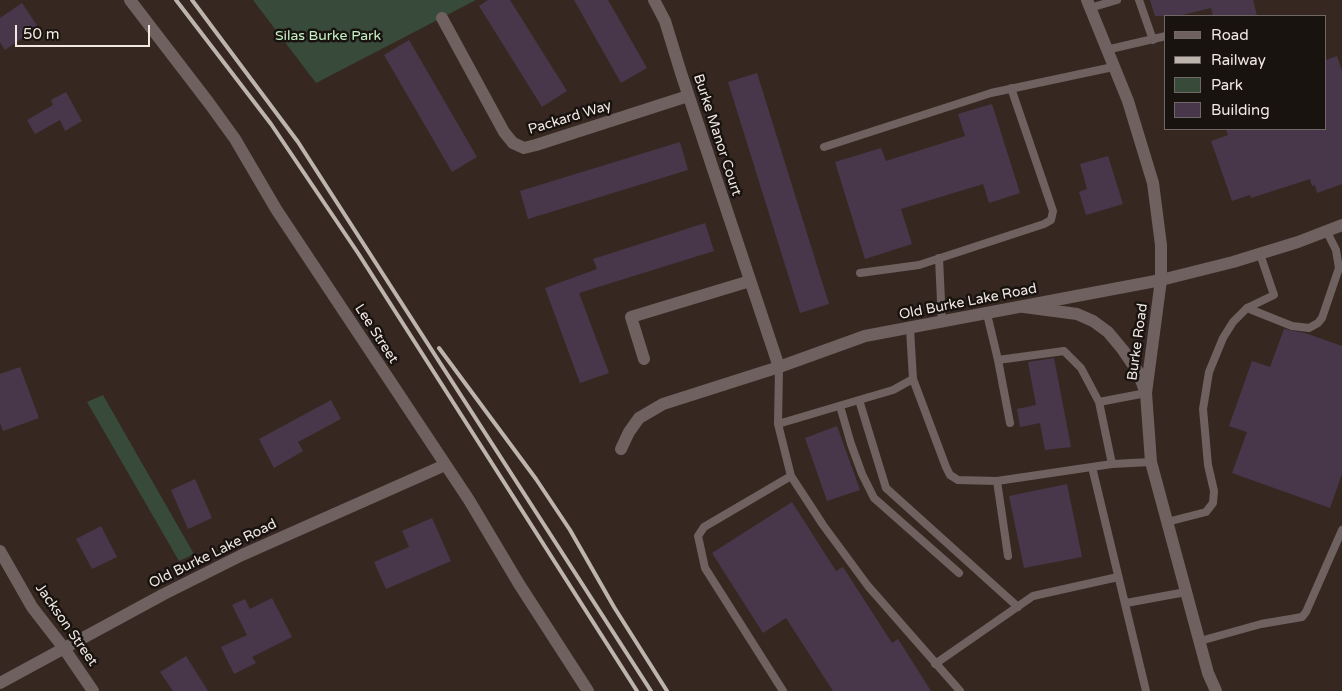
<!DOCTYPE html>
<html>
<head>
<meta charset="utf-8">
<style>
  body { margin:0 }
  #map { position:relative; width:1342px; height:691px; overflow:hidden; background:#362821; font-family:"Varela Round",sans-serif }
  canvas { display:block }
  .legend { position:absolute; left:1164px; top:15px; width:162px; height:115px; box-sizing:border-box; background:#19130f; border:1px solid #6f6864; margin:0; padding:6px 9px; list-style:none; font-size:15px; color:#f1e8e3 }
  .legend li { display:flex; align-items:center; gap:10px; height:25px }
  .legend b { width:25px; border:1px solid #6f6864 }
  .scale { position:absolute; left:15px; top:25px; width:135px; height:22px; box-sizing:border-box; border:2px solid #f1e8e3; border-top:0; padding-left:6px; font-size:15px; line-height:18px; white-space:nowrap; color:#f1e8e3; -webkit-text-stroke:4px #19130f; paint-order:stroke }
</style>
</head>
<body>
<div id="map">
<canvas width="1342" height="691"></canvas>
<ul class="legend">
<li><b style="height:6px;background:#6f615f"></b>Road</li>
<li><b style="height:6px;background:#beb4ae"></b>Railway</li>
<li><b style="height:14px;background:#384a39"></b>Park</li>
<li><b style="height:14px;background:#48374a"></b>Building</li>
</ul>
<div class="scale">50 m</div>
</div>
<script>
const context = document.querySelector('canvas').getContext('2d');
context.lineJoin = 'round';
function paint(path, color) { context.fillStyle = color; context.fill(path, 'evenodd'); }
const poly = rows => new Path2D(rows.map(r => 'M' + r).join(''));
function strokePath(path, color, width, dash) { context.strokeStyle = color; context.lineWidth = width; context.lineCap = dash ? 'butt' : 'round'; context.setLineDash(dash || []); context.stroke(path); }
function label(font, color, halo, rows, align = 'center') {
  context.font = font + ' "Varela Round",sans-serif'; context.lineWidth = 5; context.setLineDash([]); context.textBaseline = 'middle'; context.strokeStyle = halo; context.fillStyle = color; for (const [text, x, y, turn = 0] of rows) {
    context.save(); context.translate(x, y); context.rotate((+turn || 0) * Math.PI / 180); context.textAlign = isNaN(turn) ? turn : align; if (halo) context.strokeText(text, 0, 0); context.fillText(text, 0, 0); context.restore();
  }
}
const green = poly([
  [253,0,476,0,316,83],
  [103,395,135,451,194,554,179,561,87,402]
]);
const building = poly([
  [488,0,510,0,567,91,542,107,479,6],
  [574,0,608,0,647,68,621,83],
  [1150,0,1253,0,1257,16,1213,16,1211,8,1178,16,1155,16],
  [22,3,38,27,5,50,0,42,0,18],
  [409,40,477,157,452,172,384,55],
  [1337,56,1342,71,1342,184,1317,193,1315,185,1312,186,1310,179,1251,198,1250,195,1232,201,1211,141,1228,135,1226,129,1326,129,1326,60],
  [757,73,829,304,800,313,728,82],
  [66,92,82,121,65,131,60,120,35,134,27,120,53,105,51,100],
  [992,104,1020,193,989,203,983,184,901,209,912,244,865,259,835,162,881,148,886,161,965,136,958,114],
  [680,142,688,170,528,219,520,191],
  [1108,156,1123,204,1086,215,1079,192,1087,189,1080,164],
  [705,223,714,251,579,293,609,373,580,383,545,288,597,269,593,259],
  [1284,329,1305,333,1342,346,1342,474,1330,508,1232,473,1247,432,1229,426,1252,361,1270,367],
  [1054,358,1071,447,1045,450,1040,423,1020,427,1017,409,1036,405,1028,362],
  [20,367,39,418,3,431,0,423,0,374],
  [331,400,341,419,298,442,303,451,274,468,259,439],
  [837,426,860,490,827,501,805,438],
  [195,479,212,518,188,529,171,490],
  [1067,484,1082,557,1024,568,1009,496],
  [792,502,836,571,843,567,892,643,898,639,931,691,833,691,786,618,763,633,712,553],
  [432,518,451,561,386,589,374,562,409,547,402,531],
  [101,526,117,557,92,569,76,539],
  [272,598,292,637,252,657,256,663,234,674,221,647,247,635,232,605,245,599,250,609],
  [186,656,208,691,173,691,160,672]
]);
const service = poly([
  [1139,0,1153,40],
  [1090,8,1117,0],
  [1106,50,1166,36],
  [824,147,991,93,1113,67],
  [939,258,942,323],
  [860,273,919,265,1044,224,1051,220,1053,211,1011,88],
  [1247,308,1292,326,1309,328,1318,323,1322,318,1339,268,1336,250,1326,230],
  [987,314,998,360,1010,423],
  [998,360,1064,351,1081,368,1099,402,1112,464],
  [779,367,778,424,791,476,823,525,868,586,960,691],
  [913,379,946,467,950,475,958,480,997,481,1112,464,1151,462],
  [859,400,893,390,913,379,910,329],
  [1099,402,1146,393],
  [840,406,851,444,862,474,874,498,959,573],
  [778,424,859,400,886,488,1018,607],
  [1092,467,1146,691],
  [997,481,1008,556],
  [1167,522,1206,512,1213,503,1214,491,1208,465,1203,409,1209,372,1223,338,1233,322,1247,308,1274,295,1260,254],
  [1126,603,1186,592],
  [1200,641,1261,624,1302,617,1306,612,1342,530],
  [935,664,1033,596,1118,577],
  [783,691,705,568,698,536,704,527,791,476]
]);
const minor = poly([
  [130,0,209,103,235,139,276,209,469,500,519,584,588,691],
  [654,0,665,21,681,73,779,367],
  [442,18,504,132,513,143,524,148,536,145,688,96],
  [644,359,631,317,750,281],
  [621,449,629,432,639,418,663,404,779,367,865,336,1161,280,1233,262,1298,242,1342,225],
  [0,551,32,607,63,647,93,691],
  [0,683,164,594,242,555,445,465]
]);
const tertiary = poly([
  [1087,0,1128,101,1153,183,1161,245,1161,280,1146,393,1151,462,1208,673,1216,691],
  [1024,307,1077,314,1093,321,1108,332,1123,350,1138,372,1145,391]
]);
const rail = poly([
  [176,0,271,124,358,253,637,691],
  [192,0,298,142,651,691],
  [439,348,536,479,570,530,614,607,667,691]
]);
const parkNames = [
  ["Silas Burke Park",328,36]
];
const streetNames = [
  ["Packard Way",570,118,-17],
  ["Burke Manor Court",717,135,72],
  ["Old Burke Lake Road",968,302,-11],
  ["Lee Street",376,334,57],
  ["Burke Road",1138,342,-82],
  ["Old Burke Lake Road",213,554,-26],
  ["Jackson Street",66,625,55]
];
paint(green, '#384a39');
paint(building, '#48374a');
strokePath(service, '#6f615f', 8);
strokePath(minor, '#6f615f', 12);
strokePath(tertiary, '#6f615f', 12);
strokePath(rail, '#beb4ae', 4);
label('14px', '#c6f0c7', '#19130f', parkNames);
label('14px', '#f1e8e3', '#19130f', streetNames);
</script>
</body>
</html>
